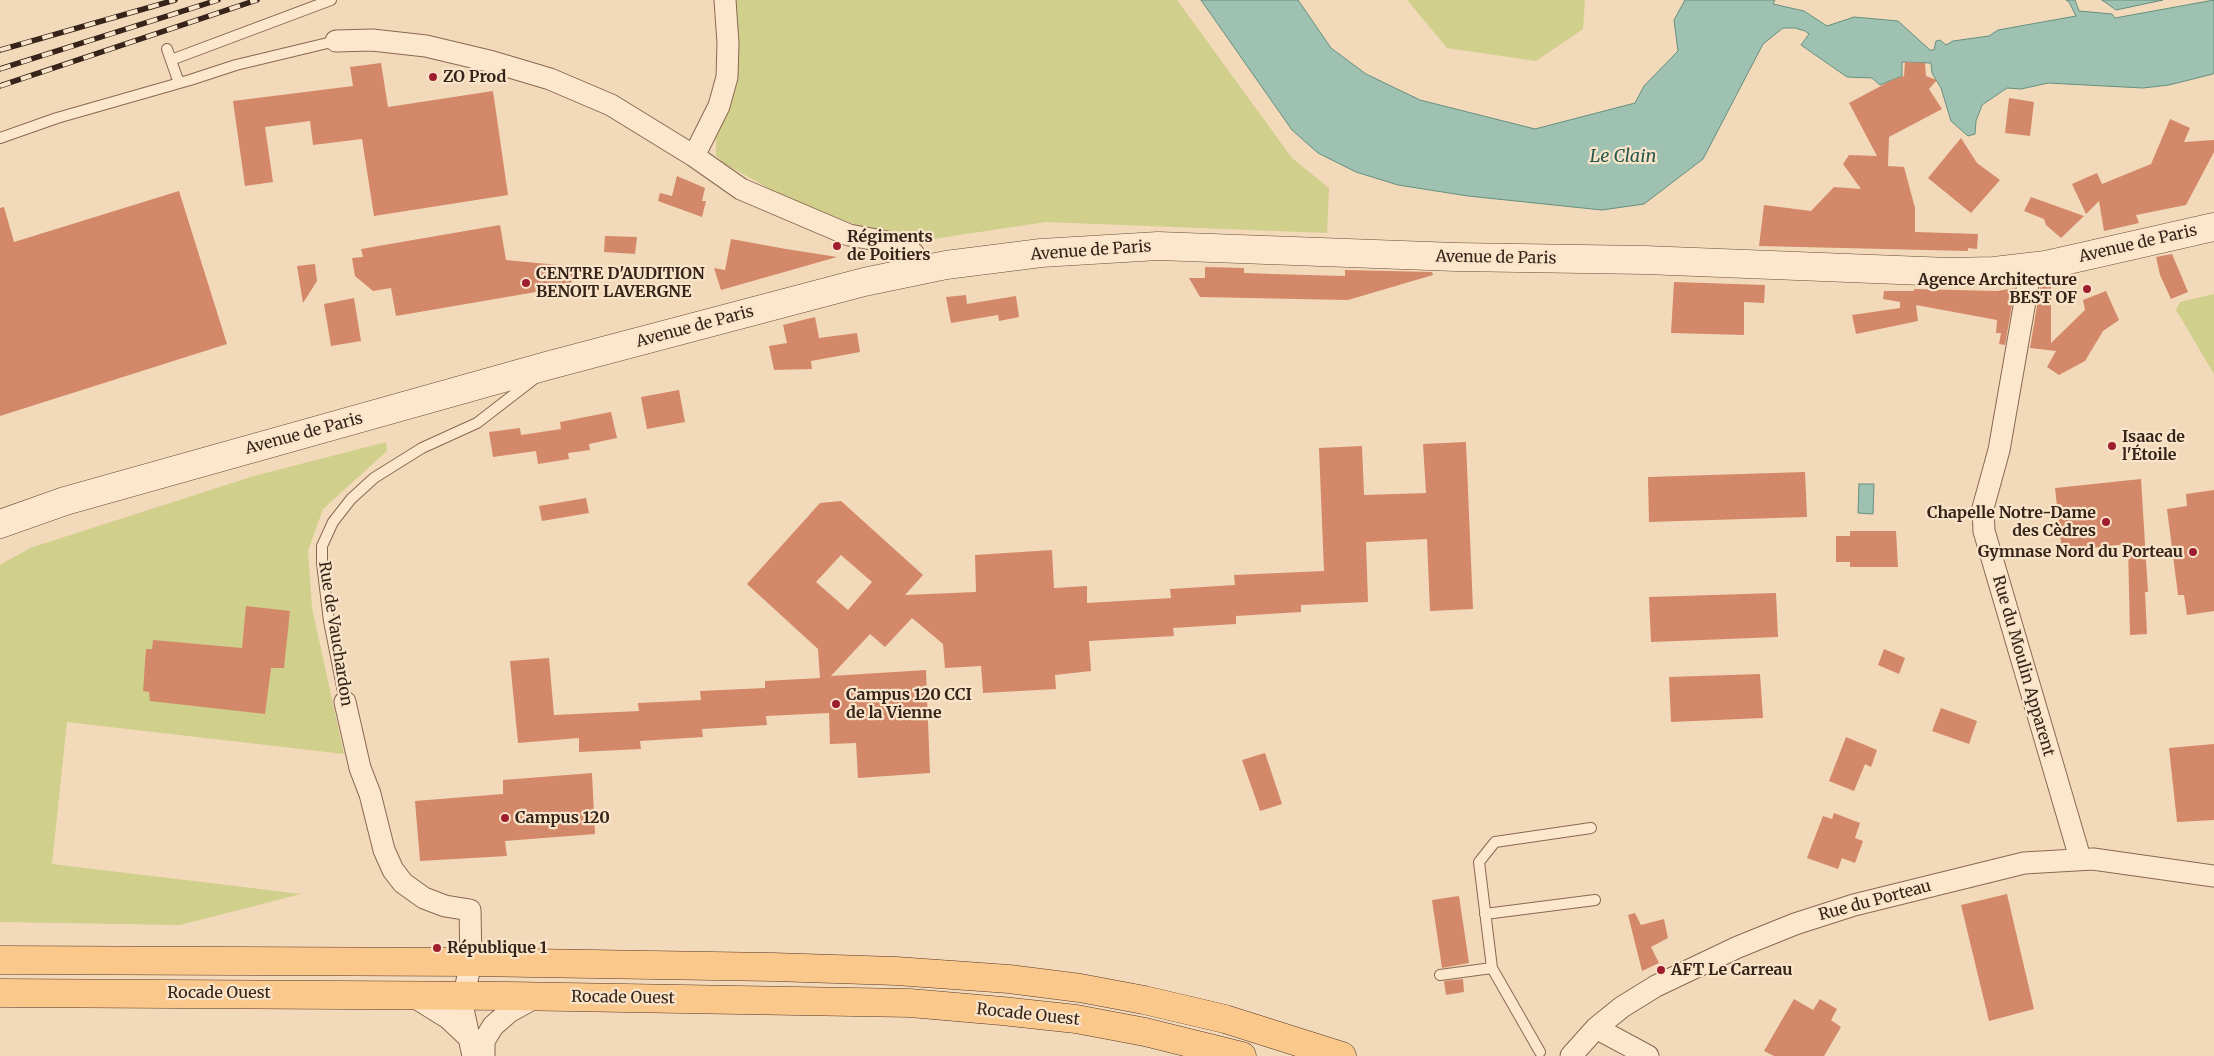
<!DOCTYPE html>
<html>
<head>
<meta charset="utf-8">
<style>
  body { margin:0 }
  canvas { display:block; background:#f2d9b9 }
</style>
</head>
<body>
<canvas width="2214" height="1056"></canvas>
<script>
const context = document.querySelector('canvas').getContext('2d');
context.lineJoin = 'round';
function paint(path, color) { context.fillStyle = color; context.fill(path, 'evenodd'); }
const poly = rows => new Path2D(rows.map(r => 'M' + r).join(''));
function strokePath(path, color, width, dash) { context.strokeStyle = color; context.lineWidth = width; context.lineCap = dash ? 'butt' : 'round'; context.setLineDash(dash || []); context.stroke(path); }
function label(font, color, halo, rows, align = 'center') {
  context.font = font + ' Merriweather,serif'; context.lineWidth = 4.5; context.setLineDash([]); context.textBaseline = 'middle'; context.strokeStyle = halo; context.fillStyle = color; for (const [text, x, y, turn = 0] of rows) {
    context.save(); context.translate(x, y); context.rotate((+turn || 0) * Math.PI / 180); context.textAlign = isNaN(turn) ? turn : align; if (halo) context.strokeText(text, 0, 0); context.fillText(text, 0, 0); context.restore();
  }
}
const green = poly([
  [733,0,1177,0,1292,158,1329,188,1327,233,1046,222,933,239,878,233,851,223,781,195,723,163,716,155,716,133],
  [1407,0,1585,0,1583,29,1536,61,1447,48],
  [2214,294,2214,374,2176,310,2180,302],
  [386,442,387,451,323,509,308,551,312,608,344,754,67,722,52,864,301,894,180,925,0,922,0,565,30,548,254,476]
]);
const water = poly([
  [1201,0,1298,0,1331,48,1366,74,1420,100,1535,129,1635,103,1644,86,1678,51,1674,20,1685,0,1775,0,1773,4,1804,11,1827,26,1854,17,1898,21,1930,50,1934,50,1936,41,1940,40,1946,45,1953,41,1989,36,1998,30,2076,16,2069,2,2066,0,2075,0,2079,11,2112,14,2115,18,2214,0,2214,72,2213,74,2169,85,2143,88,2048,83,2021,89,2007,88,1982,105,1976,121,1975,134,1968,136,1951,121,1941,88,1932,73,1931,63,1902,62,1902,76,1880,85,1872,78,1847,77,1801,45,1809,34,1805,31,1795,28,1783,28,1763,44,1703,159,1644,204,1602,210,1468,196,1398,185,1356,172,1318,153,1292,130,1201,0],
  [2102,0,2163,0,2116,10,2102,0],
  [1859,484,1874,484,1873,514,1858,513,1859,484]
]);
const building = poly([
  [1905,62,1925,63,1926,76,1937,80,1929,89,1942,109,1889,137,1888,166,1904,167,1915,208,1915,232,1978,234,1977,249,1968,248,1968,251,1759,246,1764,205,1811,211,1834,187,1861,189,1843,164,1849,155,1877,156,1849,103,1892,80,1904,76],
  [381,63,388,107,493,91,508,195,374,216,362,139,313,145,310,121,265,127,273,182,245,186,233,101,353,86,350,67],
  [2009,98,2034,102,2030,136,2005,133],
  [2170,119,2190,128,2184,142,2214,140,2214,152,2186,205,2136,215,2139,223,2104,231,2099,201,2086,214,2072,184,2097,173,2102,184,2151,164],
  [1961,138,1977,163,2000,180,1971,213,1928,178],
  [677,176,705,188,702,201,706,201,702,217,658,201,660,193,672,196],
  [179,191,227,344,0,416,0,208,4,207,14,242],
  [2031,197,2084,216,2061,238,2046,225,2044,219,2024,211],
  [500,225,506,260,569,266,573,271,573,281,565,287,396,316,391,288,373,291,355,276,352,258,363,257,361,249],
  [605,236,637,237,635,254,604,252],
  [731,239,786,249,837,257,721,290,714,268,725,270],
  [2172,254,2188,292,2171,299,2160,275,2156,257],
  [315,264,317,281,303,303,297,266],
  [1205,267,1244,268,1244,273,1272,274,1345,276,1345,270,1432,272,1433,275,1348,300,1200,297,1189,278,1205,278],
  [2051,280,2051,343,2085,310,2083,300,2106,291,2119,320,2103,331,2085,361,2059,375,2047,367,2056,351,2030,348,2041,282],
  [1674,282,1765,285,1764,303,1744,302,1744,335,1671,333],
  [2015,288,2005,345,1999,344,2001,333,1996,333,1997,320,1916,305,1918,321,1856,334,1852,315,1900,308,1900,302,1883,299,1884,291,1914,291,1914,289,1997,291],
  [966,295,967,304,1016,296,1019,317,999,321,998,315,951,323,946,297],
  [354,298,361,341,331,346,324,304],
  [815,317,819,338,857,333,860,352,811,361,812,369,774,370,769,346,787,343,783,325],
  [679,390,685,422,647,429,641,397],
  [611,412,617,438,589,444,590,450,568,453,569,459,538,464,536,451,493,457,489,432,520,428,521,435,561,429,560,422],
  [1466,442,1473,609,1430,611,1427,539,1366,542,1368,602,1301,605,1301,612,1236,616,1236,624,1173,628,1174,636,1089,641,1091,671,1055,675,1056,689,983,693,981,666,945,668,943,644,912,618,885,647,870,634,831,676,926,670,930,773,858,778,856,743,830,744,829,713,766,716,767,725,702,729,703,737,640,741,641,749,579,752,579,738,518,743,510,661,549,658,554,715,639,711,638,703,701,700,700,691,765,688,765,681,820,678,818,649,747,584,820,503,841,501,923,575,905,595,976,592,975,555,1052,550,1054,588,1087,586,1087,603,1171,598,1170,589,1235,585,1234,575,1324,571,1319,448,1362,446,1364,495,1426,493,1423,444],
  [841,555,872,582,848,610,816,582],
  [1805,472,1807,517,1649,522,1648,477],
  [2141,479,2148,592,2145,592,2147,634,2130,635,2128,544,2062,551,2055,488],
  [2214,490,2214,611,2187,615,2184,595,2178,595,2167,509,2187,506,2186,494],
  [586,498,589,513,542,521,539,506],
  [1850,531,1896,531,1898,567,1850,567,1850,562,1836,562,1836,536,1850,536],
  [1776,593,1778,637,1651,642,1649,597],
  [246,606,290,611,284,668,271,668,265,714,150,701,149,692,143,691,146,649,152,649,153,640,242,648],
  [1884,649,1905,658,1899,674,1878,665],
  [1760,674,1763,718,1671,722,1669,677],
  [1941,708,1977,721,1969,744,1932,731],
  [1846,737,1877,750,1871,767,1865,764,1854,791,1829,781],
  [2214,744,2214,820,2177,822,2169,748],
  [1265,753,1282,804,1260,811,1242,760],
  [592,773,595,834,505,841,507,856,420,861,415,801,503,794,503,780],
  [1834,813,1860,823,1855,838,1863,841,1855,863,1842,858,1838,869,1807,858,1823,816,1832,819],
  [2007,894,2034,1009,1989,1021,1961,905],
  [1459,896,1469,963,1442,968,1432,900],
  [1635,913,1641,925,1664,919,1668,938,1651,947,1659,963,1642,971,1628,915],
  [1463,979,1464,992,1446,995,1444,981],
  [1794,999,1813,1010,1820,999,1837,1009,1831,1020,1841,1027,1824,1056,1774,1056,1764,1051]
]);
const service = poly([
  [167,49,179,83],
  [171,60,331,0],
  [0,138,57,118,190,80,236,65,336,41],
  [345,702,329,621,322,563,322,546,333,522,351,499,374,478,422,448,477,423,534,379],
  [1485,914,1595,900],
  [1440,975,1492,968],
  [1540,1052,1492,968,1479,862,1495,842,1591,828]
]);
const minor = poly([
  [336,41,372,40,426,46,493,62,550,79,611,105,694,156,741,189,849,235,899,244,913,253,922,270],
  [694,156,719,106,727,77,728,43,725,0],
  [2031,267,1999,450,1983,508,1984,531,2080,858],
  [345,702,360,768,370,794,384,850,393,870,403,883,424,898,445,906,470,910,471,962,462,1004,473,1056],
  [411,995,448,1018,467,1036],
  [1596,1028,1648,1056],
  [484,1056,484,1041,493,1026,509,1012,538,996],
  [1571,1056,1596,1028,1622,1007,1656,986,1738,947,1795,924,1854,905,2024,863,2093,859,2214,876]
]);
const secondary = poly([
  [0,524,65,501,550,365,864,282,946,265,1041,253,1158,246,1456,257,1645,260,1949,272,1994,271,2046,265,2214,227]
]);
const primary = poly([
  [0,960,471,962,773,967,896,971,1009,979,1080,988,1144,1000,1225,1019,1342,1056],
  [0,993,510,996,910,1003,1002,1011,1076,1019,1145,1032,1242,1056]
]);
const rail = poly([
  [0,50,175,0],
  [0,69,218,0],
  [0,86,257,0]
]);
const markers = [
  [433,77,5,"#9e1d2f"],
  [837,246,5,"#9e1d2f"],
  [526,283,5,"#9e1d2f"],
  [2087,289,5,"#9e1d2f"],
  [2112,446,5,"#9e1d2f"],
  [2106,522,5,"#9e1d2f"],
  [2193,552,5,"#9e1d2f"],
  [836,704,5,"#9e1d2f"],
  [505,818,5,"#9e1d2f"],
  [437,948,5,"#9e1d2f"],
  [1661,970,5,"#9e1d2f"]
];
const poiNames = [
  ["ZO Prod",443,77],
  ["Régiments",847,237],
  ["de Poitiers",847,255],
  ["CENTRE D'AUDITION",536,274],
  ["BENOIT LAVERGNE",536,292],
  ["Agence Architecture",2077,280,"right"],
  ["BEST OF",2077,298,"right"],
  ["Isaac de",2122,437],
  ["l'Étoile",2122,455],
  ["Chapelle Notre-Dame",2096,513,"right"],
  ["des Cèdres",2096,531,"right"],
  ["Gymnase Nord du Porteau",2183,552,"right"],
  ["Campus 120 CCI",846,695],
  ["de la Vienne",846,713],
  ["Campus 120",515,818],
  ["République 1",447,948],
  ["AFT Le Carreau",1671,970]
];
const streetNames = [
  ["Avenue de Paris",2138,244,-13],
  ["Avenue de Paris",1091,251,-4],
  ["Avenue de Paris",1496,258,1],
  ["Avenue de Paris",695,327,-15],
  ["Avenue de Paris",304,434,-15],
  ["Rue de Vauchardon",335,634,81],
  ["Rue du Moulin Apparent",2023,666,74],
  ["Rue du Porteau",1875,901,-15],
  ["Rocade Ouest",219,993],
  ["Rocade Ouest",623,998,1],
  ["Rocade Ouest",1028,1015,6]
];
const waterNames = [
  ["Le Clain",1623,157]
];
paint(green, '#d0cf8c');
paint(water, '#9ec1b2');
strokePath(water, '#658f7f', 1);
paint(building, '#d4886a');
strokePath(service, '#896852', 12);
strokePath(minor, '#896852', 23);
strokePath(secondary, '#6b4936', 29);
strokePath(primary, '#563728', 29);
strokePath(service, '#fce7cc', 10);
strokePath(minor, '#fce7cc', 21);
strokePath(secondary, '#fce7cc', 28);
strokePath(primary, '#fbc88b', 28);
strokePath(rail, '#362319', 5.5);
strokePath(rail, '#f9e4c9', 4, [11]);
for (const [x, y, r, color] of markers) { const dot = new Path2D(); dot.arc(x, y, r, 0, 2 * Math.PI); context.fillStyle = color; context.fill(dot); strokePath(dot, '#f9e4c9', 2); }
label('bold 16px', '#362319', '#f9e4c9', poiNames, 'left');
label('16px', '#362319', '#f9e4c9', streetNames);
label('italic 18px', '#26584e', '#f9e4c9', waterNames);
</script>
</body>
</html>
